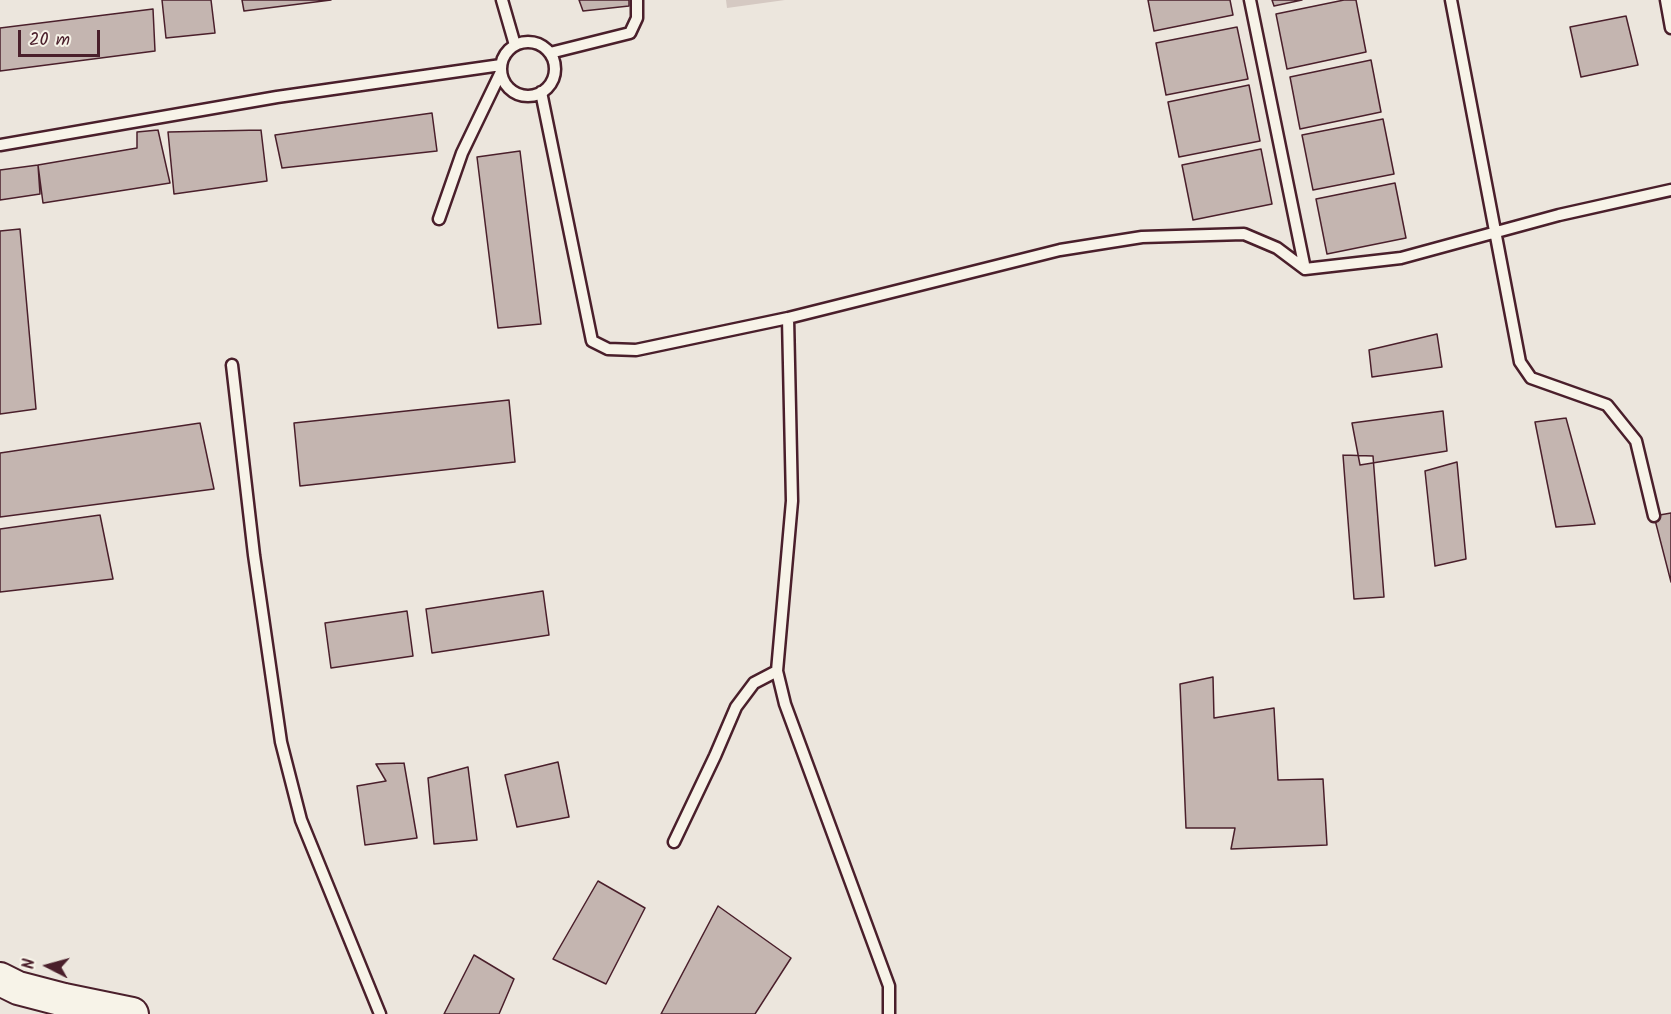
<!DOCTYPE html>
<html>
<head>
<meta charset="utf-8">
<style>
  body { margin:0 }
  #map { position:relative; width:1671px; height:1014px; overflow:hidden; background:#ece6dd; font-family:Kalam,sans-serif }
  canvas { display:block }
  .north { position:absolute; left:18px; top:936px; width:60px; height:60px; -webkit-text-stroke:4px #f7f3e8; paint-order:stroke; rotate:276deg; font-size:16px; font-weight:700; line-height:24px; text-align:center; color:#4a1f2b }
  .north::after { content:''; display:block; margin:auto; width:21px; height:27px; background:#4a1f2b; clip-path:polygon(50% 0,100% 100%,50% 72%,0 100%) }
  .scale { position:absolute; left:18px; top:30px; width:82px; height:27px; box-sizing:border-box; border:3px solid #4a1f2b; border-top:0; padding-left:8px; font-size:18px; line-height:21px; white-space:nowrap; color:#4a1f2b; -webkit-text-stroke:4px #f7f3e8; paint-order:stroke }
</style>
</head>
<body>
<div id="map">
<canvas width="1671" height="1014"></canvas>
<div class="north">N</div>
<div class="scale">20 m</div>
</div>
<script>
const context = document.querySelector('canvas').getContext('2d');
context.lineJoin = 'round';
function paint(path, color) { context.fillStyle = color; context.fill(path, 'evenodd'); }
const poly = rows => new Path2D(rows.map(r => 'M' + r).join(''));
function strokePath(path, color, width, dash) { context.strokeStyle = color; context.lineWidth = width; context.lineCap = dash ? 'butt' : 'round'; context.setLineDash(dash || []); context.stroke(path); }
const green = poly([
  [726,0,785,0,727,8]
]);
const building = poly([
  [162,0,211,0,215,33,166,38,162,0],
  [242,0,331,0,244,11,242,0],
  [579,0,629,0,629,6,583,11,579,0],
  [1148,0,1230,0,1233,15,1154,31,1148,0],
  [1272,0,1302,0,1274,6,1272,0],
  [1344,0,1356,0,1366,52,1287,69,1276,14,1344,0],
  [153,9,155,51,0,71,0,28,153,9],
  [1626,16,1638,65,1581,77,1570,27,1626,16],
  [1237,27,1248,79,1166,95,1156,43,1237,27],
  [1371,60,1381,112,1300,129,1290,77,1371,60],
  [1249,85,1260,141,1179,157,1168,102,1249,85],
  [432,113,437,151,282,168,275,135,432,113],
  [1383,119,1394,174,1313,190,1302,135,1383,119],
  [158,130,170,183,43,203,38,165,137,148,137,132,158,130],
  [261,130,267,181,174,194,168,132,261,130],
  [1261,149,1272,204,1193,220,1182,165,1261,149],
  [520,151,541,324,498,328,477,157,520,151],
  [38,165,40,194,0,200,0,170,38,165],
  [1395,183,1406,238,1327,254,1316,199,1395,183],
  [20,229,36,409,0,414,0,231,20,229],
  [1437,334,1442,367,1372,377,1369,350,1437,334],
  [509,400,515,462,300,486,294,423,509,400],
  [1443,411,1447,451,1360,465,1352,423,1443,411],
  [1566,418,1595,524,1556,527,1535,422,1566,418],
  [200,423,214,489,0,517,0,453,200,423],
  [1343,455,1373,456,1384,597,1354,599,1343,455],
  [1457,462,1466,559,1435,566,1425,471,1457,462],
  [1671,513,1671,582,1654,516,1671,513],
  [100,515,113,579,0,592,0,529,100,515],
  [543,591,549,635,432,653,426,609,543,591],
  [407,611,413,656,331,668,325,623,407,611],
  [1213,677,1214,718,1274,708,1278,780,1323,779,1327,845,1231,849,1235,828,1186,828,1180,684,1213,677],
  [558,762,569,817,517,827,505,775,558,762],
  [404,763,417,838,365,845,357,786,386,781,376,764,404,763],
  [468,767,477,840,434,844,428,778,468,767],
  [598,881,645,908,606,984,553,959,598,881],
  [718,906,791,958,755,1014,661,1014,718,906],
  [474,955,514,979,499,1014,444,1014,474,955]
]);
const lane = poly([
  [502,0,515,45],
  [1250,0,1305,269],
  [1451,0,1520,362,1531,378,1607,405,1636,441,1654,516],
  [1666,0,1671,28],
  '501 69a27 27 0 1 1 54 0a27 27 0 1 1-54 0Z',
  [550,53,630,33,637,18,637,0],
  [541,92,592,341,608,349,636,350,788,318,1060,250,1142,237,1244,234,1277,248,1305,269,1401,258,1559,215,1671,190],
  [0,145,277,97,501,65],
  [439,219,462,153,501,72],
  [788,318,792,501,777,671,785,704,889,986,889,1014],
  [232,365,254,555,281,742,301,820,380,1014],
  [674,842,715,756,736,707,754,683,777,671]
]);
const secondary = poly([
  [0,979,18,988,64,1000,132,1014]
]);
paint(green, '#d5c9c2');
paint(building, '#c4b5b0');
strokePath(building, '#4a1f2b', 1.5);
strokePath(lane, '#4a1f2b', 15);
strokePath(secondary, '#4a1f2b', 36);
strokePath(lane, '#f7f3e8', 10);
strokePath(secondary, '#f7f3e8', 32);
</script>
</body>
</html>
